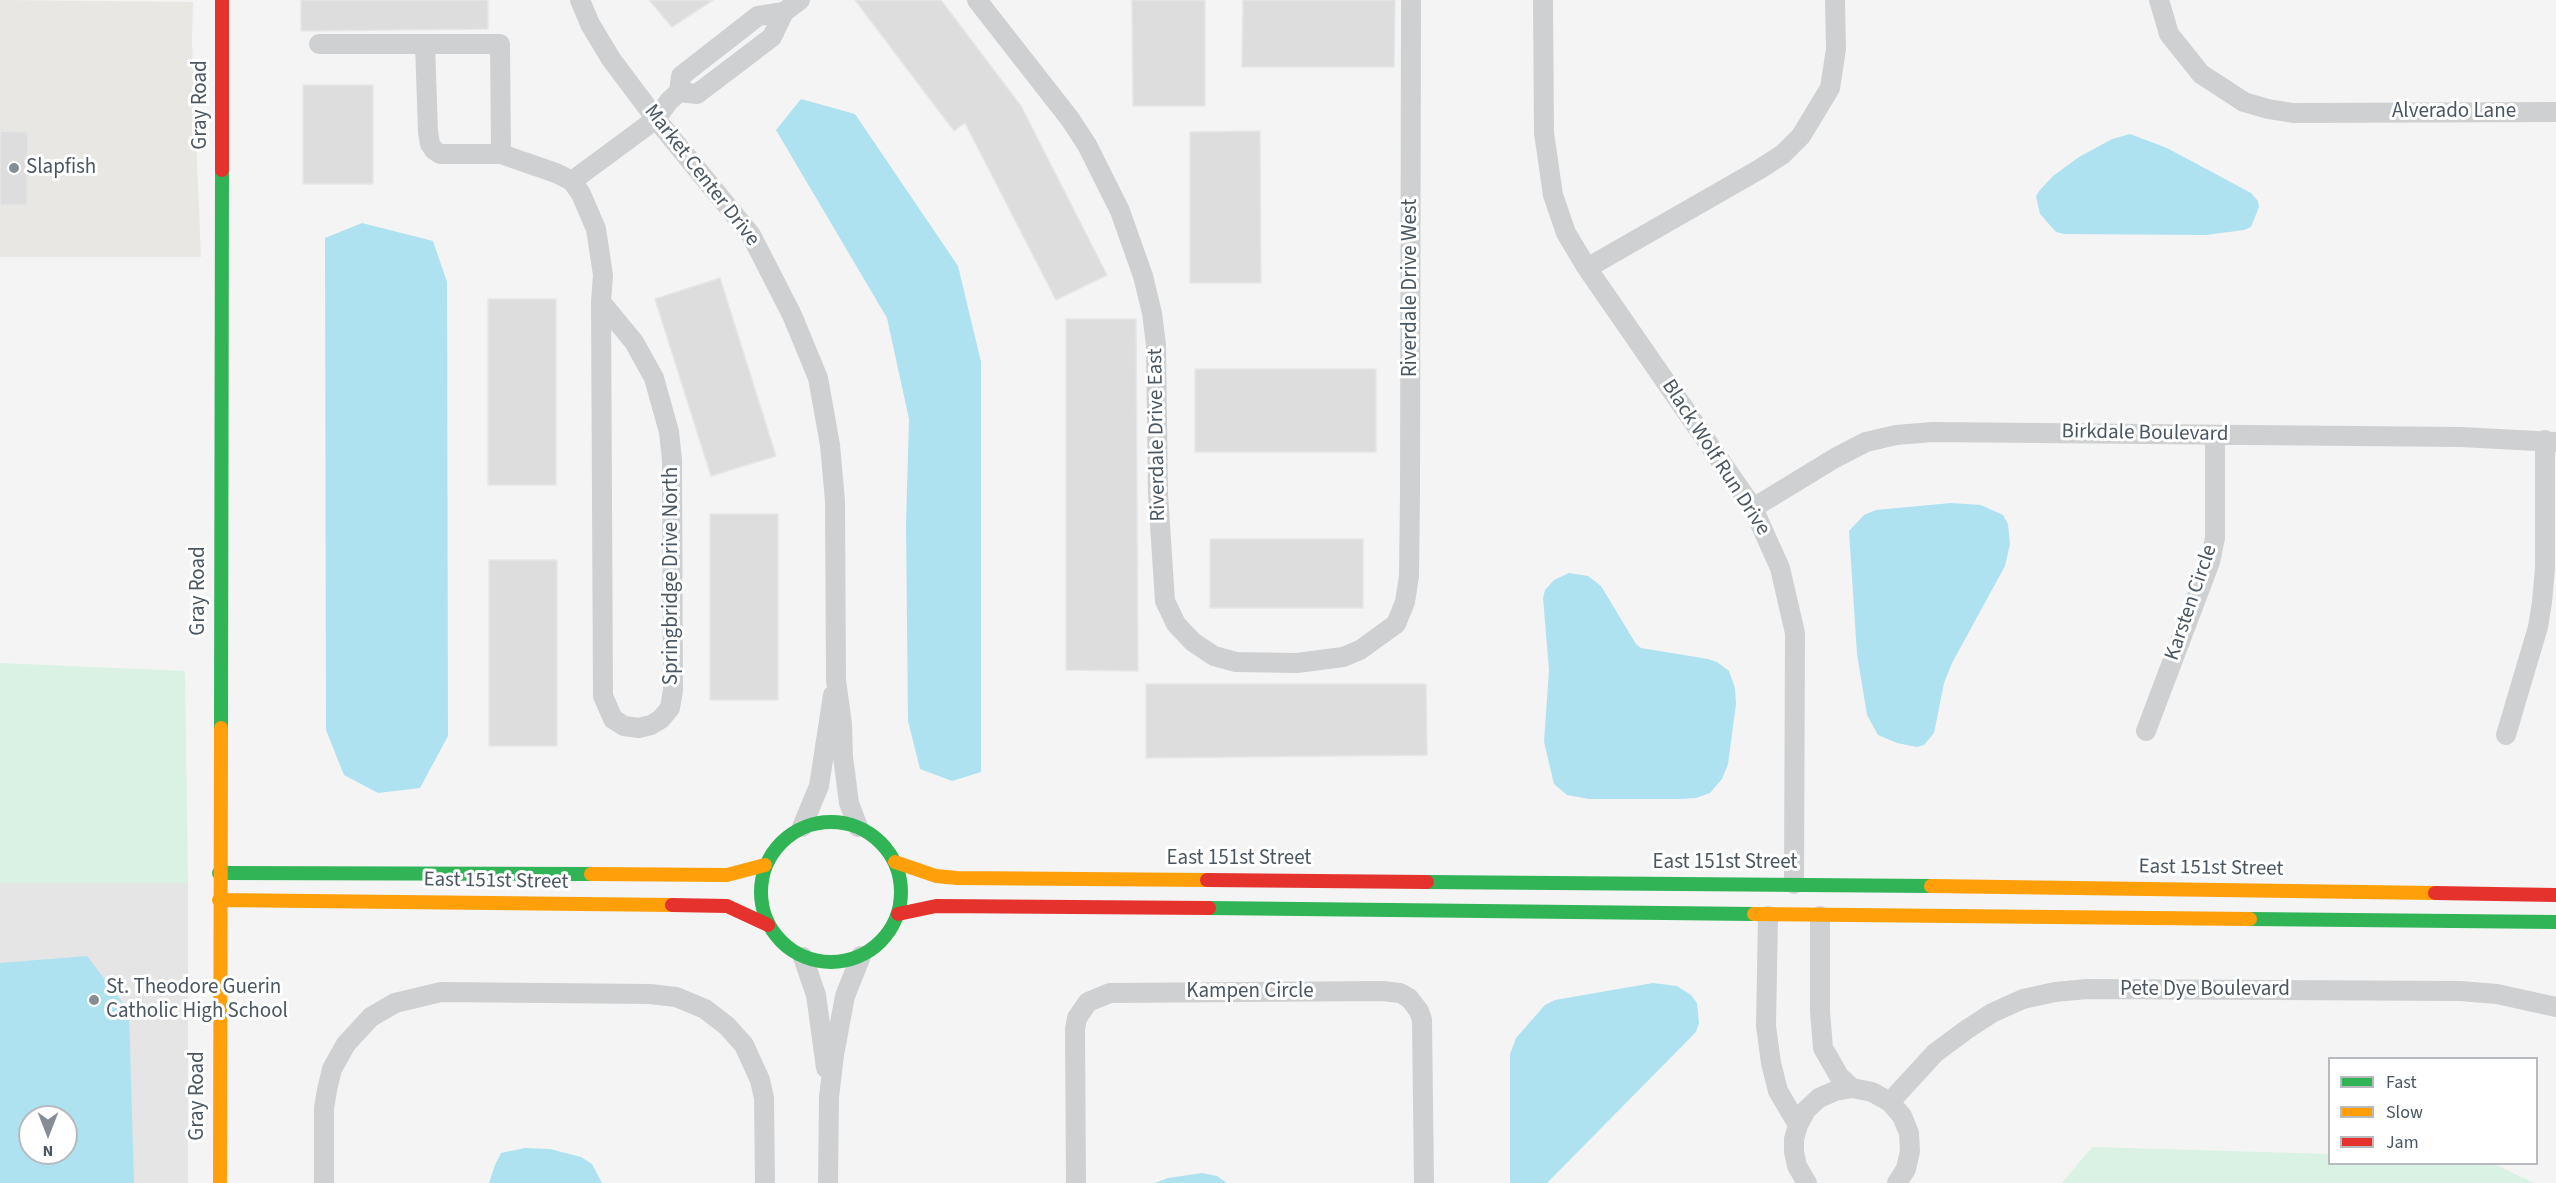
<!DOCTYPE html>
<html>
<head>
<meta charset="utf-8">
<style>
  body { margin:0 }
  #map { position:relative; width:2556px; height:1183px; overflow:hidden; background:#f4f4f4; font-family:"Source Sans 3",sans-serif }
  canvas { display:block }
  .legend { position:absolute; left:2328px; top:1057px; width:210px; height:108px; box-sizing:border-box; background:#fff; border:2px solid #b7bbc0; margin:0; padding:8px 10px; list-style:none; font-size:18px; color:#4a5661 }
  .legend li { display:flex; align-items:center; gap:12px; height:30px }
  .legend b { width:30px; border:2px solid #b7bbc0 }
  .north { position:absolute; left:18px; top:1105px; width:60px; height:60px; box-sizing:border-box; background:#fff; border:2px solid #b7bbc0; border-radius:50%; rotate:180deg; font-size:16px; font-weight:700; line-height:24px; text-align:center; color:#4a5661 }
  .north::after { content:''; display:block; margin:auto; width:21px; height:27px; background:#868d94; clip-path:polygon(50% 0,100% 100%,50% 72%,0 100%) }
</style>
</head>
<body>
<div id="map">
<canvas width="2556" height="1183"></canvas>
<ul class="legend">
<li><b style="height:8px;background:#30b455"></b>Fast</li>
<li><b style="height:8px;background:#ff9f0a"></b>Slow</li>
<li><b style="height:8px;background:#e5322d"></b>Jam</li>
</ul>
<div class="north">N</div>
</div>
<script>
const context = document.querySelector('canvas').getContext('2d');
context.lineJoin = 'round';
function paint(path, color) { context.fillStyle = color; context.fill(path, 'evenodd'); }
const poly = rows => new Path2D(rows.map(r => 'M' + r).join(''));
function strokePath(path, color, width, dash) { context.strokeStyle = color; context.lineWidth = width; context.lineCap = dash ? 'butt' : 'round'; context.setLineDash(dash || []); context.stroke(path); }
function label(font, color, halo, rows, align = 'center') {
  context.font = font + ' "Source Sans 3",sans-serif'; context.lineWidth = 6; context.setLineDash([]); context.textBaseline = 'middle'; context.strokeStyle = halo; context.fillStyle = color; for (const [text, x, y, turn = 0] of rows) {
    context.save(); context.translate(x, y); context.rotate((+turn || 0) * Math.PI / 180); context.textAlign = isNaN(turn) ? turn : align; if (halo) context.strokeText(text, 0, 0); context.fillText(text, 0, 0); context.restore();
  }
}
const commercial = poly([
  [0,0,193,2,192,41,201,257,0,257]
]);
const education = poly([
  [0,883,188,883,188,1183,0,1183],
  [30,1117,66,1117,66,1153,30,1153]
]);
const green = poly([
  [0,663,185,671,188,883,0,883],
  [2092,1147,2329,1154,2330,1164,2494,1164,2534,1183,2062,1183]
]);
const water = poly([
  [801,99,855,114,958,266,981,362,981,772,952,781,920,769,908,721,906,523,909,419,887,318,776,130],
  [2130,134,2167,148,2251,193,2258,201,2259,207,2251,227,2244,230,2206,235,2064,234,2056,232,2040,214,2036,196,2040,190,2053,176,2079,157,2112,139],
  [362,223,433,241,447,282,448,736,420,788,378,793,344,775,326,730,325,238],
  [1951,503,1981,505,2003,515,2008,524,2010,544,2005,566,1952,663,1944,683,1934,733,1924,745,1917,747,1897,743,1878,735,1867,715,1857,654,1849,531,1864,515,1876,510],
  [1569,573,1588,576,1601,586,1636,644,1641,648,1708,659,1717,662,1729,671,1735,688,1736,704,1728,764,1722,779,1710,793,1696,798,1681,799,1589,799,1567,795,1554,784,1544,742,1549,670,1543,598,1545,590,1554,580],
  [87,956,129,1011,134,1183,0,1183,0,963],
  [30,1117,66,1117,66,1153,30,1153],
  [1653,983,1677,986,1691,995,1697,1003,1699,1023,1696,1032,1547,1183,1510,1183,1510,1054,1516,1038,1545,1005,1555,1000],
  [525,1148,550,1149,581,1157,592,1164,602,1183,489,1183,495,1165,501,1153],
  [1202,1173,1217,1176,1227,1183,1155,1183,1168,1178]
]);
const building = poly([
  [301,0,488,0,488,29,301,31,301,0],
  [649,0,713,0,672,27,649,0],
  [855,0,941,0,1021,106,1107,275,1056,300,965,123,954,131,855,0],
  [1132,0,1205,0,1205,106,1133,106,1132,0],
  [1243,0,1395,0,1394,67,1242,67,1243,0],
  [303,85,373,85,373,184,303,184,303,85],
  [0,131,28,132,27,205,0,205,0,131],
  [1260,131,1261,283,1190,283,1190,132,1260,131],
  [720,278,776,456,711,476,655,299,720,278],
  [488,299,556,299,556,485,488,485,488,299],
  [1066,319,1136,319,1138,671,1066,670,1066,319],
  [1195,369,1376,369,1376,452,1195,452,1195,369],
  [710,514,778,514,778,700,710,700,710,514],
  [1210,539,1363,539,1363,608,1210,608,1210,539],
  [489,560,557,560,557,746,489,746,489,560],
  [1146,684,1426,684,1427,755,1146,758,1146,684]
]);
const street = poly([
  [580,0,590,24,611,59,656,119,751,235,792,315,818,378,830,445,835,501,836,680,842,724,843,757,849,803,858,827],
  [977,0,1070,119,1087,145,1120,211,1143,276,1152,313,1156,345,1158,494,1165,601,1176,624,1193,642,1214,656,1236,662,1297,663,1343,657,1360,650,1396,624,1405,602,1409,576,1410,494,1411,0],
  [1543,0,1544,133,1553,195,1566,233,1587,268,1753,508,1780,568,1795,633,1794,884],
  [2159,0,2169,34,2201,74,2244,102,2268,109,2293,113,2556,112],
  [319,44,500,44,501,154,556,173,572,181,581,194,596,229,603,275,601,302,603,696,613,719,624,726,639,728,651,725,661,719,670,708,673,690,672,460,669,432,654,378,634,342,601,302],
  [425,44,428,132,430,144,434,150,440,154,501,154],
  [679,92,697,94,772,37,784,12],
  [572,181,656,119,669,101,679,92,681,76,758,16,784,12,800,0],
  [1587,268,1760,169,1783,154,1801,136,1830,88,1836,49,1835,0],
  [1753,508,1835,458,1866,442,1896,435,1933,432,2461,437,2556,442],
  [2146,731,2210,562,2215,538,2215,435],
  [2506,735,2538,627,2542,602,2545,568,2545,440],
  [802,827,819,786,833,695],
  [1768,916,1766,1026,1771,1063,1778,1091,1798,1125],
  [1820,916,1820,1011,1823,1048,1839,1076,1852,1088],
  [803,957,816,995,826,1068],
  [1890,1102,1935,1053,1966,1030,1992,1013,2023,999,2055,992,2087,989,2460,991,2497,994,2556,1007],
  [324,1183,324,1108,327,1090,332,1069,346,1044,371,1017,395,1003,441,992,650,994,676,997,705,1009,727,1026,744,1045,760,1080,764,1098,765,1183],
  [828,1183,829,1097,834,1055,845,996,861,956],
  [1076,1183,1075,1029,1077,1018,1088,1002,1110,993,1382,991,1400,993,1409,998,1419,1011,1422,1020,1424,1183],
  [1807,1183,1797,1166,1794,1152,1794,1139,1798,1125,1806,1110,1819,1098,1835,1091,1852,1088,1872,1092,1890,1102,1902,1116,1909,1133,1910,1151,1906,1169,1897,1183]
]);
const fast = poly([
  [221,728,222,170],
  '761 892a70 70 0 1 1 140 0a70 70 0 1 1-140 0Z',
  [219,873,591,874],
  [1427,882,1931,886],
  [1209,908,1754,914],
  [2250,919,2556,922]
]);
const slow = poly([
  [895,862,936,876,957,878,1207,880],
  [591,874,727,875,765,865],
  [1931,886,2435,893],
  [219,900,672,905],
  [1754,914,2250,919],
  [220,1183,221,728]
]);
const jam = poly([
  [222,170,222,0],
  [1207,880,1427,882],
  [2435,893,2556,895],
  [672,905,727,906,768,925],
  [898,914,936,906,1209,908]
]);
const markers = [
  [14,168,6,"#868d94"],
  [94,1000,6,"#868d94"]
];
const streetNames = [
  ["Gray Road",201,105,-90],
  ["Alverado Lane",2454,112],
  ["Market Center Drive",701,176,52],
  ["Riverdale Drive West",1411,288,-90],
  ["Birkdale Boulevard",2145,434,1],
  ["Riverdale Drive East",1158,435,-91],
  ["Black Wolf Run Drive",1715,458,57],
  ["Springbridge Drive North",672,576,-90],
  ["Gray Road",199,591,-90],
  ["Karsten Circle",2192,603,-71],
  ["East 151st Street",1239,859],
  ["East 151st Street",1725,863],
  ["East 151st Street",2211,869,1],
  ["East 151st Street",496,882,1],
  ["Pete Dye Boulevard",2205,990],
  ["Kampen Circle",1250,992],
  ["Gray Road",198,1096,-90]
];
const poiNames = [
  ["Slapfish",26,168],
  ["St. Theodore Guerin",106,988],
  ["Catholic High School",106,1012]
];
paint(commercial, '#e8e7e3');
paint(education, '#e6e5e6');
paint(green, '#d9f2e3');
paint(water, '#aee2f0');
paint(building, '#ddddde');
strokePath(building, '#e5e6e7', 1.5);
strokePath(street, '#ced0d2', 20);
strokePath(fast, '#30b455', 14);
strokePath(slow, '#ff9f0a', 14);
strokePath(jam, '#e5322d', 14);
for (const [x, y, r, color] of markers) { const dot = new Path2D(); dot.arc(x, y, r, 0, 2 * Math.PI); context.fillStyle = color; context.fill(dot); strokePath(dot, '#fff', 2); }
label('21px', '#4a5661', '#fff', streetNames);
label('21px', '#4a5661', '#fff', poiNames, 'left');
</script>
</body>
</html>
